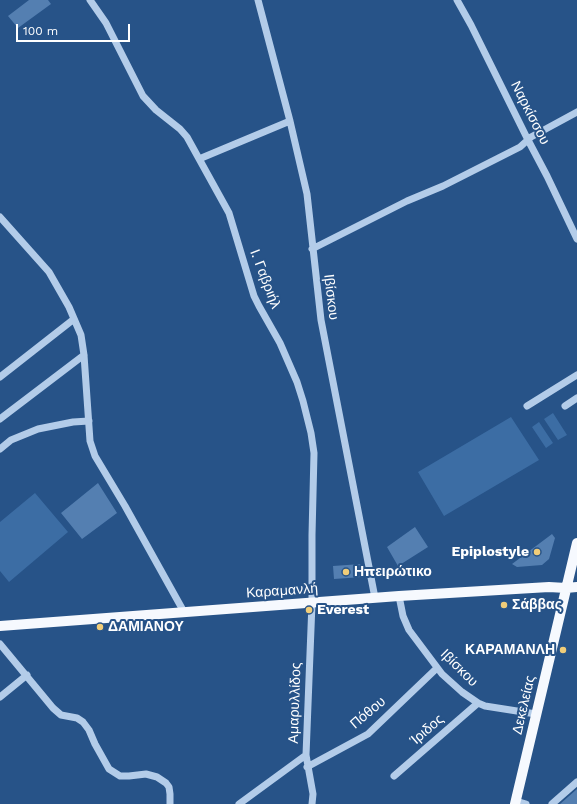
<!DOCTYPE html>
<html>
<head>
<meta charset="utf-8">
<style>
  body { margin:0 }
  #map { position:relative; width:577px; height:804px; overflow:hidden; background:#275388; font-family:"Work Sans",sans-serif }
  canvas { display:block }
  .scale { position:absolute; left:16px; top:24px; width:114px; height:18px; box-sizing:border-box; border:2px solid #fff; border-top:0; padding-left:5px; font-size:12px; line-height:14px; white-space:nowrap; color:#fff; -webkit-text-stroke:3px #275388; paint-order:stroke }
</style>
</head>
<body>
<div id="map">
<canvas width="577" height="804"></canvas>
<div class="scale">100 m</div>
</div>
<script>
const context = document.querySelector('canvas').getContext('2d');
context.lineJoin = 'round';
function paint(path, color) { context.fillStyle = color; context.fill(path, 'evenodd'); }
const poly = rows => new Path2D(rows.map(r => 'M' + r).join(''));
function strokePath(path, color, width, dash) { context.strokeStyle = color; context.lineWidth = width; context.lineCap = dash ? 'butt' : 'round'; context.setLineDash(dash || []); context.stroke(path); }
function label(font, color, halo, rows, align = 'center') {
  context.font = font + ' "Work Sans",sans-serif'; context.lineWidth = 4; context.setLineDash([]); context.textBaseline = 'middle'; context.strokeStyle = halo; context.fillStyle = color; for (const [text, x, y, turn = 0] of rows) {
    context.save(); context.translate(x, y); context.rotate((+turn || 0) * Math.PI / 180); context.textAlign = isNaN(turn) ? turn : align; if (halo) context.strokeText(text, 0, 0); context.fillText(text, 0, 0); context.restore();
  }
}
const green = poly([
  [553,413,567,435,558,440,544,419],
  [511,417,539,460,444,516,418,472],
  [539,422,553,443,546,448,532,427],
  [35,493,68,532,9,582,0,571,0,522]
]);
const building = poly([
  [29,0,48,0,51,4,18,28,8,16],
  [98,483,117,513,82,539,61,513],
  [415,527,428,547,398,566,387,547],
  [552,534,555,538,549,559,542,565,517,567,512,564],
  [361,564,362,577,334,579,333,566],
  [577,789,577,804,560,804]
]);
const minor = poly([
  [90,0,106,23,143,96,156,110,180,129,187,137,229,213,254,296,259,306,280,343,297,382,303,401,311,433,314,453,312,535,312,603,306,755,313,794,312,804],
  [258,0,290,121,307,194,321,320,375,598],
  [457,0,471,25,528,140,547,176,577,239],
  [199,159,290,121],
  [0,217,49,272,69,307,81,335,84,355,90,441,95,456,125,506,184,612],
  [312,249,407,201,443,186,520,147,531,137,577,112],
  [0,377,74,319],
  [527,406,577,375],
  [565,406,577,398],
  [0,419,84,355],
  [0,449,11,440,38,429,73,422,89,421],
  [399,596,403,616,409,630,442,674,462,692,478,703,485,706,536,714],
  [0,644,53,708,61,715,77,718,83,722,89,730,95,744,109,769,120,776,129,776,146,774,157,777,166,783,169,787,170,794,170,804],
  [0,697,27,675],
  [307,767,368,734,437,668],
  [394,776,478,703],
  [516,801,526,804],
  [239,804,306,755],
  [552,804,577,782]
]);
const major = poly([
  [0,626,399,596,549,587,566,588,577,587],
  [515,804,577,543]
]);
const markers = [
  [537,552,4,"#f1cd79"],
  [346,572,4,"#f1cd79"],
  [504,605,4,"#f1cd79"],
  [309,610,4,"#f1cd79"],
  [100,627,4,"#f1cd79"],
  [563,650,4,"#f1cd79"]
];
const streetNames = [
  ["Ναρκίσσου",530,113,63],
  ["Ι. Γαβριήλ",265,279,69],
  ["Ιβίσκου",331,297,83],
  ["Καραμανλή",282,591,-4],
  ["Ιβίσκου",459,668,45],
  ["Αμαρυλλίδος",295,703,-88],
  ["Δεκελείας",524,705,-77],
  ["Πόθου",368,713,-40],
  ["Ίριδος",427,730,-41]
];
const poiNames = [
  ["Epiplostyle",529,552,"right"],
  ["Ηπειρώτικο",354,572],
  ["Σάββας",512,605],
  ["Everest",317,610],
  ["ΔΑΜΙΑΝΟΥ",108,627],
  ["ΚΑΡΑΜΑΝΛΗ",555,650,"right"]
];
paint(green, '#3c6da4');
paint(building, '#547fb1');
strokePath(minor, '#b3cce9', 7);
strokePath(major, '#f6f9fe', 10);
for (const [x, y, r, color] of markers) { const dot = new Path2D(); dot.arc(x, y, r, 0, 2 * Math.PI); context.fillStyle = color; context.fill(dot); strokePath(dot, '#275388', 1.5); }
label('14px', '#fff', '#275388', streetNames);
label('bold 14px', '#fff', '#275388', poiNames, 'left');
</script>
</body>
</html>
